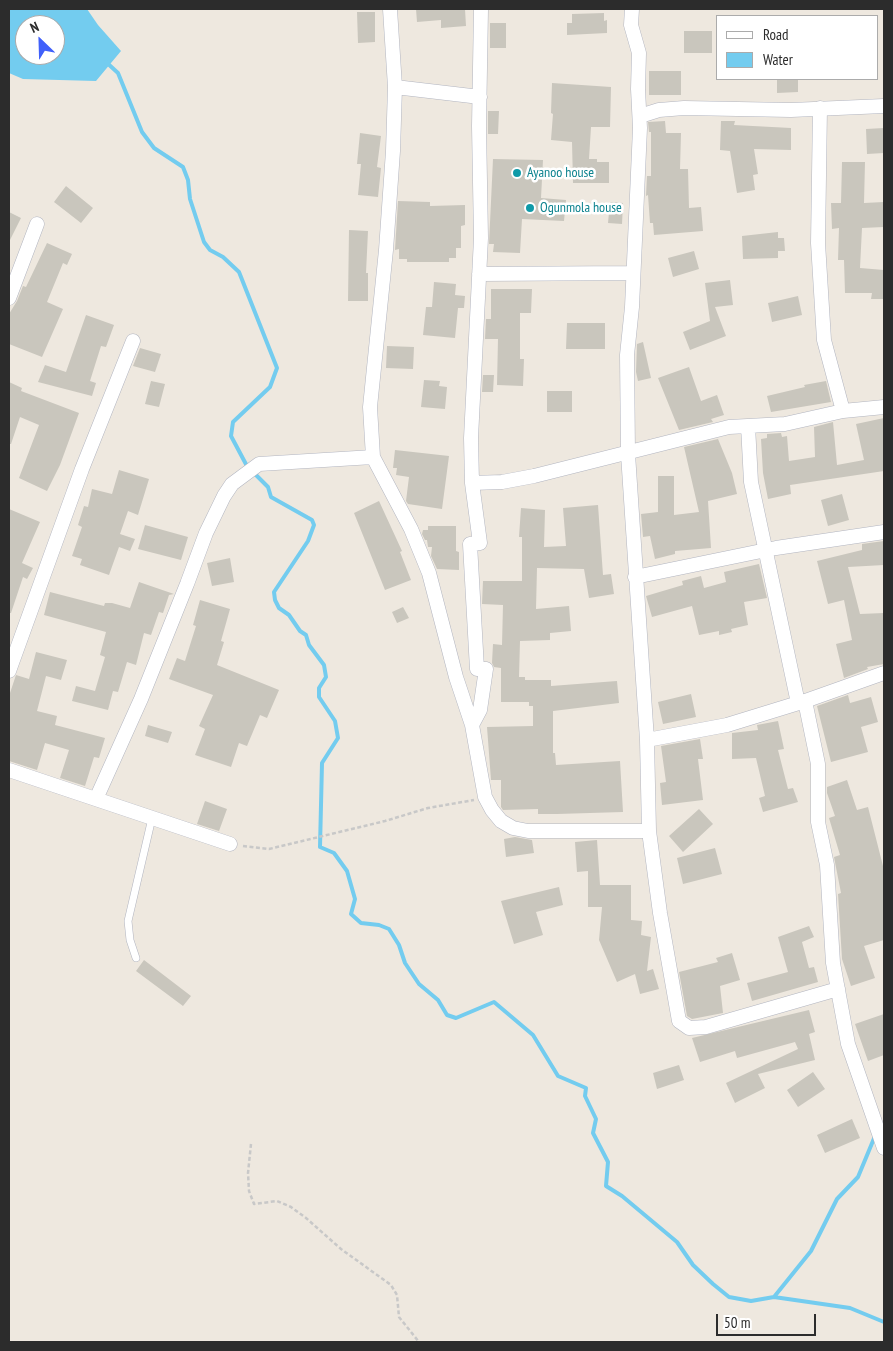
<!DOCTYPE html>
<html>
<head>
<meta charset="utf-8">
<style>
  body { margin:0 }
  #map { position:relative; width:893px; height:1351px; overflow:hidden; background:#eee8df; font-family:"PT Sans Narrow",sans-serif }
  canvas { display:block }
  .frame { position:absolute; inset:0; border:10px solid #2c2c2c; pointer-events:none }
  .legend { position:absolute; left:716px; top:15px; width:162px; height:65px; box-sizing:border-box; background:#fff; border:1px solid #ababab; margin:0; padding:6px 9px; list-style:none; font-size:15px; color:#2c2c2c }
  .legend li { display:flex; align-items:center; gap:10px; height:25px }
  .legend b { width:25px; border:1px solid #ababab }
  .north { position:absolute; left:15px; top:15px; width:50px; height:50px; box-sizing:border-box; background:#fff; border:1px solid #ababab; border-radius:50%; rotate:336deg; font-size:14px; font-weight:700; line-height:20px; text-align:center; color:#2c2c2c }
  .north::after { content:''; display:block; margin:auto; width:18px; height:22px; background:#4060fa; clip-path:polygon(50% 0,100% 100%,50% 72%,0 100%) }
  .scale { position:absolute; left:716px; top:1314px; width:100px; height:22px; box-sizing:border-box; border:2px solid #2c2c2c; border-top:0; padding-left:6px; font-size:15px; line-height:18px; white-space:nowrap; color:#2c2c2c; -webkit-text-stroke:4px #fff; paint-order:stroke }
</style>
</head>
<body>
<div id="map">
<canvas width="893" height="1351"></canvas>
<div class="frame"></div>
<ul class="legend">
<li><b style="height:6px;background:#fff"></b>Road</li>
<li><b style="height:14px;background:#73ccef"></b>Water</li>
</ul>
<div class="north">N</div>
<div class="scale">50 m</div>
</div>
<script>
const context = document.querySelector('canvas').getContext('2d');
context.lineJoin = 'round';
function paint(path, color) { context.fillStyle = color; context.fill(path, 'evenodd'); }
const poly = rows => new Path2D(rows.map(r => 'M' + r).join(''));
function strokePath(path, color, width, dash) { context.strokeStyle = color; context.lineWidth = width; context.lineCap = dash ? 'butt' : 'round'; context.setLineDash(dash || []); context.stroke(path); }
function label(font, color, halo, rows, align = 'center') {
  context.font = font + ' "PT Sans Narrow",sans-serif'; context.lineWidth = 5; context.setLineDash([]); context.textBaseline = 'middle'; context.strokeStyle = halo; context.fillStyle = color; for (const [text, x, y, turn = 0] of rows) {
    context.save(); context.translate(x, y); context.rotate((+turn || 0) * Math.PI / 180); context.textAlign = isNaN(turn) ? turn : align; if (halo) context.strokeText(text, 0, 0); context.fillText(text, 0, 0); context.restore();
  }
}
const water = poly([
  [9,9,87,9,98,25,121,51,96,81,23,79,9,73],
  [25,25,55,25,55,55,25,55]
]);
const stream = poly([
  [106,62,118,73,142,132,154,148,183,167,188,180,190,199,204,242,210,250,223,257,239,272,277,368,270,387,233,422,231,436,248,468],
  [253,472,268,487,271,497,312,520,314,525,308,541,274,592,275,600,279,608,289,615,300,631,306,635,309,645,324,665,326,677,319,688,319,697,335,721,338,738,322,763,320,847,334,853,347,871,355,899,351,914,361,923,379,925,389,929,399,945,405,963,419,984,438,1000,447,1015,456,1018,494,1002,533,1035,558,1076,586,1088,585,1096,596,1119,593,1133,608,1162,606,1186,622,1196,677,1242,693,1265,713,1284,729,1297,751,1301,774,1297,850,1308,884,1322],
  [774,1297,811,1251,837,1199,858,1177,875,1136]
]);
const building = poly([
  [416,9,465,9,466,26,441,28,441,20,417,22],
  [357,12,375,12,375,42,358,43],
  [604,13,604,21,607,20,607,33,567,35,567,23,572,23,572,14],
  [490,23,506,23,506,48,490,48],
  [684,31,712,31,712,53,684,53],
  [649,71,681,71,681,95,649,95],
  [777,79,798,79,798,92,777,93],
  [552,83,611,87,610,127,591,127,589,159,597,159,597,162,609,162,609,183,573,183,572,142,551,140,553,114,551,113],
  [488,111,499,111,498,134,488,134],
  [665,121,666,133,681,133,680,169,688,169,689,208,701,207,703,231,654,235,653,223,650,223,648,195,646,196,647,176,651,176,651,132,649,132,648,122],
  [721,121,735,121,734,125,791,128,791,150,754,149,758,174,753,175,755,190,737,193,730,151,720,150],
  [884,128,884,153,867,154,866,129],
  [360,133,381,136,377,167,381,168,378,197,358,195,361,164,357,164],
  [493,159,543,160,541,198,566,200,564,221,522,219,520,253,493,252,494,244,489,244],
  [842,162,865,162,864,203,884,202,884,227,862,228,860,268,884,270,884,299,871,299,872,293,845,293,844,260,838,260,839,228,832,229,831,203,841,203],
  [66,186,93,208,81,223,54,202],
  [398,201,430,202,430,206,465,205,465,225,461,226,461,248,456,248,456,258,449,258,449,262,407,262,407,259,399,259,399,249,395,250],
  [610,202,623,203,622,224,608,223],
  [9,212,21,218,9,242],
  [349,230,368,231,366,273,368,273,368,301,348,301],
  [778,232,778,238,784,238,785,251,778,251,778,258,743,259,742,236],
  [47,243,72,254,67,265,63,263,47,302,63,309,42,357,9,344,9,314,17,301,23,286,26,287],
  [694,251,699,269,673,277,668,258],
  [730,280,733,305,715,307,726,336,690,350,683,332,710,321,705,283],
  [434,282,456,284,455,295,465,296,464,308,458,308,455,338,423,335,426,307,432,307],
  [491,289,532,289,531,313,520,313,520,359,524,359,523,386,497,385,498,339,485,339,486,319,491,319],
  [798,296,802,315,772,322,768,303],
  [86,315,114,325,106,347,101,346,90,381,96,383,92,396,38,382,45,365,66,372],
  [567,323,605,323,605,349,566,349],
  [643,342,651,378,638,381,636,372,637,344],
  [387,346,414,347,413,369,386,368],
  [140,348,161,354,155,372,133,366],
  [689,367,701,401,717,395,724,415,711,419,713,422,679,430,658,378],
  [483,375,494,375,493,392,482,392],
  [424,380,440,381,439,386,447,387,445,409,421,407],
  [151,381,165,384,159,407,145,404],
  [826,381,831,402,771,412,767,396,805,387,804,385],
  [9,382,22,388,21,391,79,413,60,465,47,491,19,478,39,425,20,417,11,444,9,444],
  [547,391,572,391,572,412,547,412],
  [884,418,884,471,790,485,791,494,768,499,763,473,761,439,767,438,767,434,781,433,782,437,787,436,789,461,815,457,814,427,833,422,837,465,864,460,856,424],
  [718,439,732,473,737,494,708,501,711,548,675,551,675,554,655,559,650,536,643,537,641,514,658,512,658,476,674,476,674,515,699,512,684,447],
  [395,450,449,456,442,509,408,504,406,501,409,477,396,475,397,468,393,468],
  [119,470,149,479,138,515,128,511,120,534,135,539,130,551,119,547,109,575,80,565,82,559,72,556,82,527,78,525,84,506,88,507,92,489,112,494],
  [842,494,849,520,828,526,821,500],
  [379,501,402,551,400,552,411,580,385,590,354,513],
  [598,505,603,575,611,574,614,594,589,598,584,569,537,568,536,609,569,606,571,631,550,633,550,640,520,641,519,677,525,677,525,680,551,680,551,686,617,681,619,703,553,711,553,753,555,753,556,765,620,761,623,812,557,814,538,814,538,809,503,810,501,807,501,780,491,780,487,727,533,726,533,706,529,706,529,702,501,702,501,668,494,667,492,663,493,644,502,645,503,605,482,604,483,581,522,581,522,537,519,537,521,508,545,510,544,547,566,546,563,508],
  [9,509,40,522,22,563,33,568,27,579,23,577,11,613,9,613],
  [145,525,188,537,181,560,138,549],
  [428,526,456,526,456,551,459,552,459,570,437,569,431,556,432,547,428,547,427,540,425,540,422,534,423,530,428,530],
  [884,541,884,565,848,567,860,614,884,613,884,664,867,667,868,669,844,678,836,644,852,640,844,600,828,604,817,561,862,550,862,544],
  [230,558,234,582,212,586,207,563],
  [759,564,767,598,744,602,748,625,731,629,732,632,719,635,719,631,699,635,692,606,652,617,646,596,683,585,682,581,701,576,704,588,726,582,724,572],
  [139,582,174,594,169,595,163,613,159,612,151,635,144,633,136,665,127,662,118,692,113,691,108,710,72,701,76,686,95,691,105,657,100,655,106,632,44,615,50,592,104,606,105,603,112,603,130,608],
  [200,600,230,609,221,641,224,642,217,665,279,690,267,718,260,715,247,746,239,743,231,767,195,755,205,729,199,726,213,695,169,679,177,658,185,661,196,626,193,625],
  [403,607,409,618,397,623,392,612],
  [36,652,67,660,61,680,46,676,37,711,57,716,55,725,105,738,99,758,94,757,85,786,60,778,69,750,45,743,37,770,9,761,9,696,16,675,29,679],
  [691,694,696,717,663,724,658,702],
  [848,695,850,703,871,697,878,722,861,727,868,752,831,762,817,706],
  [778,721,784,749,778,750,788,789,793,788,798,802,763,812,759,798,765,796,756,758,732,759,732,733,758,730,757,725],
  [148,725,172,732,168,743,145,736],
  [700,739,703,759,698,759,703,800,662,805,660,783,666,782,661,746],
  [847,780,857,810,868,807,884,870,884,940,864,946,875,978,851,986,842,959,838,894,841,893,834,857,840,855,829,818,835,816,827,793,827,787],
  [205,801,227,809,219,831,197,824],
  [699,809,713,824,683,852,669,836],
  [515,837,532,840,534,853,506,857,504,839],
  [597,840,600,885,631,885,631,920,642,921,641,935,651,937,647,971,653,969,659,989,640,994,635,974,617,982,599,940,602,907,588,907,588,871,577,872,575,842],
  [715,848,722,874,683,884,677,858],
  [559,887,563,905,536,912,543,935,514,944,501,901],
  [809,926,814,937,802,942,809,968,814,967,818,982,752,1001,747,983,788,972,778,937],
  [732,953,740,980,720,986,723,1013,692,1019,687,1016,679,972,718,962,716,958],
  [144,960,191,996,183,1006,136,971],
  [809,1010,815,1032,809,1034,815,1060,758,1074,765,1088,735,1103,726,1083,798,1049,795,1042,737,1058,735,1051,700,1062,692,1038],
  [884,1014,884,1055,868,1061,855,1024],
  [679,1065,684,1080,657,1089,653,1073],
  [813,1072,825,1089,798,1107,787,1090],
  [852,1119,860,1138,825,1153,817,1135]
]);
const path = poly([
  [243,846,269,849,385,821,428,808,474,800],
  [251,1144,248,1173,249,1191,254,1204,277,1201,291,1207,306,1218,341,1249,391,1285,397,1295,399,1317,419,1342]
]);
const service = poly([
  [136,958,130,940,128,921,152,818]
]);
const minor = poly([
  [390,9,395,87,393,151,386,250,370,407,373,457,411,529,429,573,456,677,472,725,485,797,492,810,501,821,513,828,528,831,649,831],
  [632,9,631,25,639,53,638,89,640,128,632,307,627,355,628,454,647,740,649,831,660,913,679,1021,689,1028,706,1027,838,989],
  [395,87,480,97],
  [820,108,818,243,824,340,843,411],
  [640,116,659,110,684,108,791,110,884,106],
  [479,274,632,273],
  [9,298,37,224],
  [748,426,751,482,798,703],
  [472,483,502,482,534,476,729,427,785,424,843,411,884,407],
  [635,577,776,548,884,532],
  [9,671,82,469,133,341],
  [805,701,818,764,818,822,827,865,833,963,848,1044,884,1148],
  [472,725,480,710,486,669,477,669,470,544,480,543,472,483,471,438,481,238,479,126,481,9],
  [647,740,727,725,805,701,884,673],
  [9,770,230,844],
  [96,799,141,699,187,584,206,533,224,496,232,484,259,464,373,457]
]);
const markers = [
  [517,173,5,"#0f9aa8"],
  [530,208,5,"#0f9aa8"]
];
const cultureNames = [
  ["Ayanoo house",527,173],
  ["Ogunmola house",540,208]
];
paint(water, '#73ccef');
strokePath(stream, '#73ccef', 4);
paint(building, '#c9c6bd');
strokePath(service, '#b2b5c0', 8);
strokePath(minor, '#b2b5c0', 15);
strokePath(path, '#c8c8c8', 2.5, [4, 2.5]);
strokePath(service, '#fff', 7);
strokePath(minor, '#fff', 14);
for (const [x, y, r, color] of markers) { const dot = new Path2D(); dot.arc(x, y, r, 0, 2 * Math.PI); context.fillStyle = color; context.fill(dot); strokePath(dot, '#fff', 2); }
label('14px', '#0d838f', '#fff', cultureNames, 'left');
</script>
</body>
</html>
